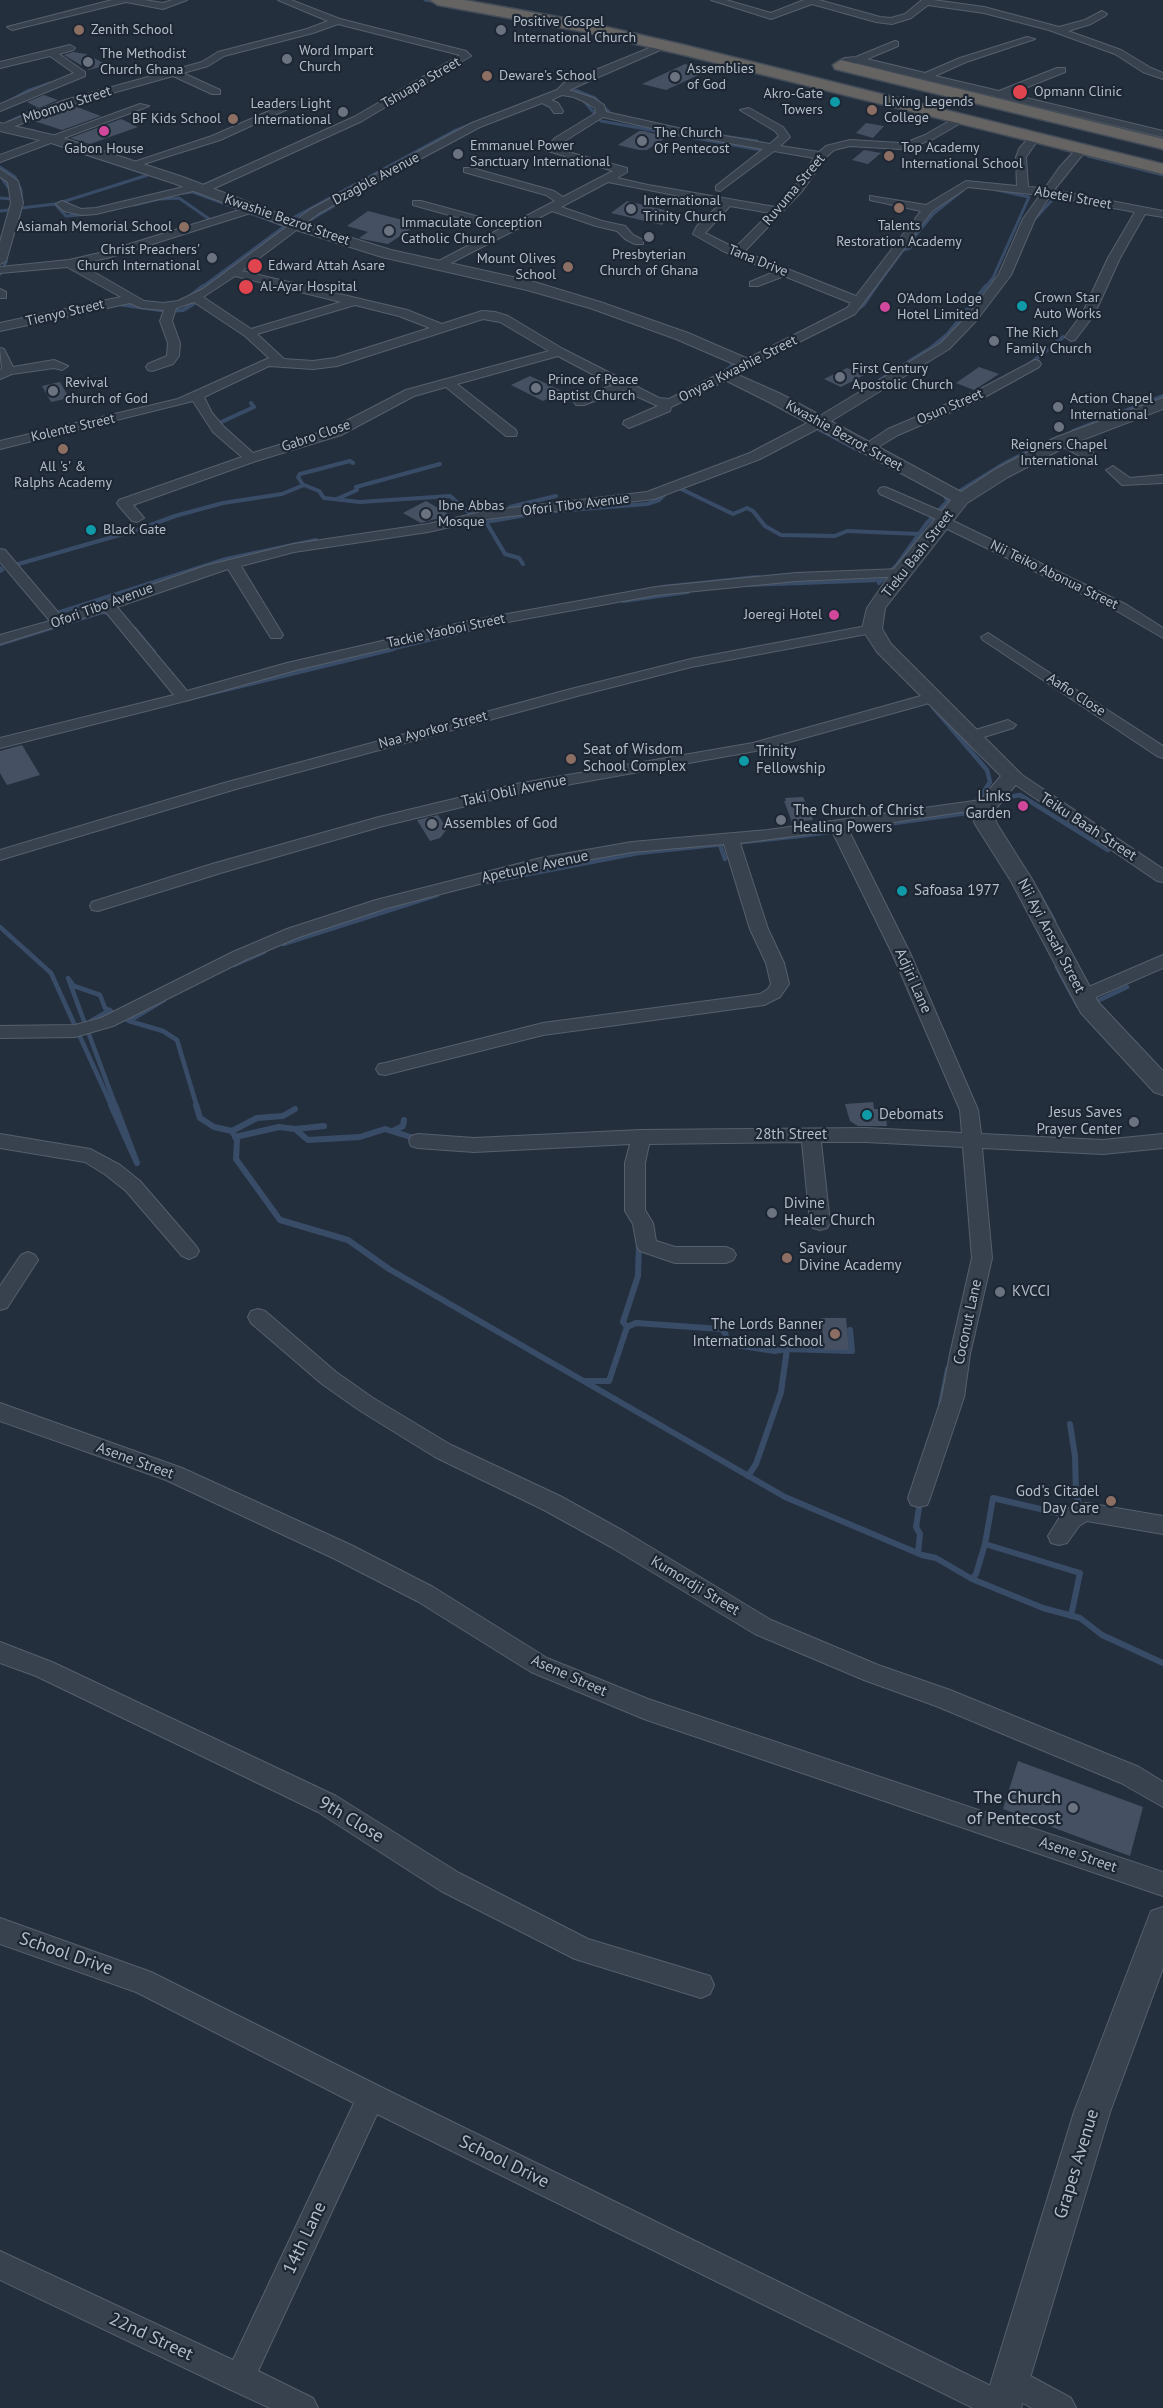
<!DOCTYPE html>
<html>
<head>
<meta charset="utf-8">
<style>
  body { margin:0 }
  canvas { display:block; background:#242f3e }
</style>
</head>
<body>
<canvas width="1163" height="2408"></canvas>
<script>
const context = document.querySelector('canvas').getContext('2d');
context.lineJoin = 'round';
const poly = rows => new Path2D(rows.map(r => 'M' + r).join(''));
function strokePath(path, color, width, dash) { context.strokeStyle = color; context.lineWidth = width; context.lineCap = dash ? 'butt' : 'round'; context.setLineDash(dash || []); context.stroke(path); }
function paint(path, color) { context.fillStyle = color; context.fill(path, 'evenodd'); }
function label(font, color, halo, rows, align = 'center') {
  context.font = font + ' "PT Sans",sans-serif'; context.lineWidth = 4.5; context.setLineDash([]); context.textBaseline = 'middle'; context.strokeStyle = halo; context.fillStyle = color; for (const [text, x, y, turn = 0] of rows) {
    context.save(); context.translate(x, y); context.rotate((+turn || 0) * Math.PI / 180); context.textAlign = isNaN(turn) ? turn : align; if (halo) context.strokeText(text, 0, 0); context.fillText(text, 0, 0); context.restore();
  }
}
const streamFar3 = poly([
  [425,0,438,2],
  [575,90,595,98,613,116],
  [403,96,436,77],
  [583,100,601,121,761,150],
  [0,106,27,91,50,83],
  [8,122,36,109],
  [0,124,35,131],
  [723,136,757,141],
  [1061,149,1070,151],
  [73,150,147,174],
  [1088,156,1163,175],
  [0,167,15,177,21,190,22,203,17,225],
  [0,175,10,190],
  [201,186,235,171],
  [183,193,193,192,285,226,201,288],
  [0,198,12,199],
  [161,199,179,198,212,221],
  [56,204,148,175],
  [134,205,163,198],
  [21,208,55,204,66,216,89,214],
  [0,211,10,210],
  [287,218,291,219,454,131,561,89],
  [1034,220,1053,199],
  [305,223,323,229],
  [305,223,342,201],
  [0,274,6,262,7,253],
  [875,288,903,250,910,248,915,236,933,214,963,190],
  [985,288,993,278,1029,197,997,190]
]);
const streamFar2 = poly([
  [189,297,203,286],
  [118,304,167,311,183,310,201,299],
  [855,311,863,305,876,286],
  [1030,364,1063,337],
  [721,375,733,365,731,361],
  [880,380,931,348,948,334,986,286],
  [217,424,254,407,251,403],
  [811,425,856,449],
  [1073,431,1163,396],
  [303,485,298,477,300,474,350,461,353,463],
  [954,490,958,492,1007,462,1054,439],
  [337,499,357,490,356,487,440,464],
  [510,507,556,496],
  [472,514,501,508],
  [486,522,505,554,519,558,523,564],
  [15,565,137,530,175,516,223,503,282,494,304,485,319,491,324,498,360,502,450,496,479,521,486,522,543,512,647,504,659,500,669,490,677,487,733,514,747,508,753,511,765,526,781,535,835,536,847,531,920,534],
  [0,568,2,570,0,571],
  [879,583,897,565,927,523,946,503,948,499,946,498],
  [748,585,881,580],
  [662,587,758,577],
  [623,601,688,592],
  [54,614,226,559,316,540],
  [135,629,152,650],
  [0,644,102,612,110,613],
  [387,650,481,627]
]);
const streamFar1 = poly([
  [151,649,154,652],
  [187,699,393,649],
  [933,707,987,770,990,782,981,796],
  [1002,798,1020,795,1108,850],
  [720,845,725,859],
  [487,882,638,853,800,836,974,812],
  [1038,892,1054,921],
  [0,927,51,973,112,1107],
  [283,944,437,895],
  [234,965,264,952],
  [1057,967,1078,1006],
  [1095,1002,1127,987],
  [91,1021,110,1010],
  [129,1021,164,1000],
  [116,1107,68,978,74,986,100,995,105,1008,129,1021,163,1031,177,1040,197,1107]
]);
const stream = poly([
  [111,1105,137,1163,115,1105],
  [196,1105,200,1118,214,1127,232,1131,237,1140,236,1159,280,1220,348,1240,389,1269,785,1497,922,1555,936,1558,972,1579,1043,1608,1080,1618,1102,1635,1163,1663],
  [296,1129,324,1126],
  [232,1131,257,1118,283,1116,295,1109],
  [393,1131,403,1126,404,1120],
  [235,1137,279,1127,295,1129,308,1140,360,1137,385,1129,417,1139],
  [627,1327,623,1322,638,1276,639,1243],
  [585,1381,609,1381,627,1327,636,1323,721,1329,725,1333,728,1344,775,1351,787,1349],
  [941,1404,948,1369],
  [1070,1424,1075,1456,1076,1494,1079,1503,1075,1509],
  [748,1476,756,1464,781,1392,787,1349,852,1351,850,1330],
  [985,1544,993,1498,1066,1515],
  [918,1553,920,1534,916,1527,920,1501],
  [972,1579,976,1574,985,1544,1080,1573,1071,1616]
]);
const building = poly([
  [73,52,86,54,107,65,89,70,64,55],
  [685,64,707,71,666,90,642,84],
  [44,95,58,100,39,108,27,102],
  [74,106,101,116,62,130,34,121],
  [121,119,138,127,90,144,70,138],
  [866,123,884,126,873,138,856,133],
  [639,131,644,131,667,137,647,150,639,150,618,145],
  [864,150,881,153,868,164,852,160],
  [627,201,673,212,662,225,611,213],
  [368,211,418,224,388,244,362,239,359,238,368,232,347,226],
  [979,367,999,374,974,390,956,383],
  [847,368,864,375,841,387,824,379],
  [530,376,562,391,543,401,511,385],
  [60,382,69,398,51,402,42,386],
  [426,501,450,515,421,523,403,513],
  [22,745,40,775,7,785,0,773,0,751],
  [803,797,813,820,792,822,784,801,786,801,785,798],
  [438,815,447,829,440,838,430,841,417,820],
  [873,1102,874,1109,885,1109,887,1126,858,1126,850,1121,845,1104],
  [821,1318,846,1318,849,1350,824,1350],
  [1018,1761,1143,1807,1130,1856,1003,1809]
]);
const minor = poly([
  [112,0,144,0,163,3,172,0,187,0,163,9,126,2,12,30,7,27,112,0],
  [278,0,291,0,340,19,466,51,471,56,362,121,206,192,202,193,197,190,96,214,81,215,64,211,56,204,62,201,81,209,96,208,196,184,201,186,354,117,460,55,338,24,313,33,224,56,208,66,183,73,220,90,220,94,212,94,173,76,73,104,7,129,0,129,0,125,65,100,202,62,218,52,307,29,328,21,278,0],
  [711,0,726,0,771,13,804,0,819,0,880,17,891,18,905,14,922,0,933,0,984,7,1059,27,1085,20,1102,11,1107,14,1105,16,1091,24,1068,31,1121,50,1151,68,1163,73,1163,79,1143,72,1115,54,1049,30,984,13,928,5,911,18,892,24,876,22,812,4,771,19,711,0],
  [1027,37,1035,39,966,62,935,76,999,91,1057,68,1065,68,1065,72,1010,94,1163,131,1163,137,857,63,839,67,834,64,845,58,856,57,895,41,898,42,898,46,867,59,925,73,960,58,1027,37],
  [664,42,667,43,667,47,569,90,593,98,604,105,606,112,678,128,770,144,779,136,775,131,740,110,749,108,783,127,790,137,780,146,819,152,826,146,850,140,900,143,910,141,925,135,958,116,966,116,966,120,933,139,917,145,900,149,850,146,834,150,825,158,803,190,744,252,856,296,921,211,870,200,870,196,926,205,966,181,1017,186,1016,157,1019,149,1031,135,1040,137,1026,157,1028,187,1045,188,1059,168,1078,147,1082,146,1087,149,1054,190,1163,211,1163,217,1145,214,1120,258,1094,315,1075,340,1071,341,1065,337,1082,314,1108,258,1135,212,1050,196,1035,219,1011,275,976,321,949,349,823,426,760,459,654,499,486,519,428,532,294,552,241,566,283,635,281,638,271,638,228,569,117,607,187,691,287,663,469,621,656,587,796,573,901,569,908,573,906,576,796,581,656,595,469,629,296,670,189,700,0,748,0,738,174,695,105,611,0,644,0,635,50,621,0,562,0,549,5,550,62,617,205,566,294,544,428,524,486,511,647,492,750,453,813,420,941,343,968,315,999,274,1023,219,1040,195,968,187,932,211,855,314,747,368,741,364,743,361,847,308,851,303,784,276,758,286,750,286,750,282,774,272,723,251,693,234,697,226,720,204,608,182,561,207,602,221,625,226,633,235,643,240,643,244,635,244,625,239,617,231,596,226,552,211,441,268,433,268,433,264,500,229,413,205,413,201,421,201,509,225,555,201,546,195,464,172,464,168,472,168,554,191,563,197,613,171,545,150,555,138,596,113,595,108,585,102,574,97,562,95,551,100,558,103,563,111,562,113,554,113,550,107,542,103,480,127,319,213,242,271,407,310,442,324,482,311,495,312,508,316,563,349,659,398,669,399,723,372,731,372,733,375,731,378,671,407,670,411,629,428,623,424,624,421,658,406,623,390,584,405,576,405,574,402,576,399,613,385,558,356,457,384,516,430,517,433,516,436,506,436,446,387,414,396,341,435,256,461,133,505,144,518,137,522,132,521,119,506,117,503,119,500,242,457,213,432,193,401,0,449,0,441,178,399,269,358,245,336,194,302,176,308,172,321,180,343,179,356,173,364,152,371,148,370,146,367,148,364,167,356,168,343,160,321,164,310,141,308,130,303,0,331,0,323,121,297,67,267,0,273,0,267,69,260,104,252,249,207,257,207,257,211,111,257,80,264,144,301,163,303,178,301,203,289,311,209,472,123,557,90,564,83,664,42],
  [603,117,678,134,763,149,716,186,716,190,720,191,774,151,814,158,795,186,775,207,648,185,617,178,627,172,627,168,557,149,563,142,603,117],
  [730,206,770,213,735,248,705,233,730,206],
  [235,276,341,302,251,329,203,297,235,276],
  [355,305,399,316,430,328,335,358,313,361,284,359,257,334,355,305],
  [483,319,500,322,549,351,406,390,331,429,253,453,223,426,212,413,204,397,269,366,313,369,337,366,483,319],
  [70,45,75,48,73,50,59,54,85,72,85,76,0,111,0,104,74,73,50,56,0,68,0,62,70,45],
  [292,101,301,103,220,140,134,167,126,167,125,165,212,136,292,101],
  [140,104,149,106,0,162,0,155,140,104],
  [0,169,18,181,23,203,6,261,0,264,0,242,11,203,8,182,0,177,0,169],
  [0,289,6,292,6,298,0,298,0,289],
  [0,348,4,349,13,367,54,360,68,366,62,370,54,368,12,374,0,379,0,370,2,369,0,348],
  [1035,360,1039,361,1041,364,1039,367,981,399,898,435,870,452,860,452,858,449,888,429,973,393,1035,360],
  [1063,437,1092,451,1094,454,1092,457,1082,457,1058,444,1056,441,1058,438,1063,437],
  [1113,466,1130,478,1163,475,1163,483,1122,485,1106,470,1113,466],
  [885,487,950,515,951,520,1127,605,1163,628,1163,638,1117,611,937,524,936,519,880,494,878,491,880,488,885,487],
  [872,625,879,629,877,632,691,667,581,695,236,789,0,860,0,850,224,783,571,689,691,659,872,625],
  [988,633,1163,746,1163,758,1157,756,983,640,981,637,988,633],
  [935,692,943,697,940,700,761,750,516,794,383,826,224,872,98,911,92,910,90,906,92,902,212,864,379,817,516,784,753,743,935,692],
  [1008,720,1016,725,1013,728,971,741,963,736,966,733,1008,720],
  [1013,771,1019,773,1163,869,1163,882,1157,881,1007,779,1005,776,1007,773,1013,771],
  [988,799,994,801,996,804,994,807,848,829,910,953,978,1110,981,1134,1103,1140,1163,1134,1163,1148,1103,1154,982,1148,992,1258,970,1354,964,1397,930,1498,927,1505,919,1507,911,1505,908,1498,942,1397,950,1354,972,1258,963,1147,866,1142,821,1142,830,1223,827,1228,820,1230,813,1228,810,1223,802,1142,649,1144,645,1163,645,1210,653,1223,656,1241,675,1247,726,1247,733,1250,736,1255,733,1260,726,1263,675,1263,640,1251,637,1246,633,1224,625,1211,625,1163,630,1144,474,1152,418,1148,411,1146,409,1141,411,1136,418,1134,474,1138,641,1130,866,1128,962,1133,960,1110,892,953,832,831,740,843,768,929,784,963,789,984,780,997,764,1005,543,1035,385,1075,379,1074,376,1069,379,1064,385,1063,543,1023,760,994,768,989,771,984,766,963,750,929,724,844,632,852,541,868,387,908,299,937,245,960,113,1026,75,1037,0,1038,0,1026,75,1025,101,1018,233,952,287,929,376,900,541,858,632,842,768,830,988,799],
  [1163,955,1163,968,1089,1000,1077,1000,1074,996,1077,992,1163,955],
  [0,1134,90,1149,120,1165,140,1181,196,1246,199,1251,196,1256,189,1259,182,1256,126,1191,106,1175,85,1162,0,1148,0,1134],
  [28,1252,35,1255,38,1260,7,1308,0,1310,0,1286,21,1255,28,1252],
  [258,1309,265,1311,336,1372,373,1398,451,1445,560,1496,627,1533,771,1620,878,1665,950,1690,1139,1767,1163,1782,1163,1807,1121,1783,936,1706,864,1680,755,1634,611,1547,544,1510,435,1457,359,1410,322,1384,251,1323,248,1317,251,1311,258,1309],
  [0,1403,182,1468,351,1545,433,1587,547,1658,648,1699,1163,1872,1163,1896,644,1719,531,1672,417,1601,335,1559,166,1480,0,1421,0,1403],
  [1087,1503,1163,1516,1163,1534,1087,1521,1079,1526,1067,1543,1059,1545,1051,1543,1048,1536,1063,1512,1072,1506,1087,1503],
  [0,1642,52,1662,336,1796,459,1873,588,1939,710,1976,714,1985,710,1994,701,1998,575,1959,441,1891,318,1812,36,1676,0,1663,0,1642],
  [0,1918,151,1972,381,2087,1001,2391,997,2381,1002,2371,1012,2366,1071,2398,1076,2408,1032,2408,1014,2398,1017,2408,973,2408,377,2114,258,2371,313,2398,318,2408,270,2408,229,2389,0,2280,0,2251,233,2360,354,2103,136,1992,0,1944,0,1918]
]);
const tertiary = poly([
  [0,123,57,136,183,177,300,222,391,250,531,281,600,302,688,333,753,361,755,364,753,367,741,367,676,339,590,308,527,290,382,257,290,228,173,183,48,142,0,131,0,123],
  [727,370,781,394,961,492,996,469,1057,437,1163,398,1163,409,1069,445,1008,477,967,503,885,608,882,629,891,644,1023,776,998,806,994,816,997,824,1033,881,1098,1002,1163,1071,1163,1095,1154,1092,1081,1013,1011,881,975,824,972,816,977,804,1001,776,877,652,862,629,867,608,894,569,951,500,769,402,721,378,719,375,721,372,727,370],
  [1163,1907,1163,1968,1110,2112,1021,2408,983,2408,1074,2112,1151,1911,1163,1907]
]);
const trunk = poly([
  [430,0,464,0,580,21,684,45,1163,164,1163,174,684,55,580,31,438,5,430,0],
  [841,60,1163,139,1163,149,835,69,833,65,841,60]
]);
const markers = [
  [79,30,6,"#8d6e63"],
  [501,30,6,"#6b7280"],
  [287,59,6,"#6b7280"],
  [88,62,6,"#6b7280"],
  [487,76,6,"#8d6e63"],
  [675,77,6,"#6b7280"],
  [1020,92,8,"#e0444e"],
  [835,102,6,"#0f9aa8"],
  [872,110,6,"#8d6e63"],
  [343,112,6,"#6b7280"],
  [233,119,6,"#8d6e63"],
  [104,131,6,"#d1479c"],
  [642,141,6,"#6b7280"],
  [458,154,6,"#6b7280"],
  [889,156,6,"#8d6e63"],
  [899,208,6,"#8d6e63"],
  [631,209,6,"#6b7280"],
  [184,227,6,"#8d6e63"],
  [389,231,6,"#6b7280"],
  [649,237,6,"#6b7280"],
  [212,258,6,"#6b7280"],
  [255,266,8,"#e0444e"],
  [568,267,6,"#8d6e63"],
  [246,287,8,"#e0444e"],
  [1022,306,6,"#0f9aa8"],
  [885,307,6,"#d1479c"],
  [994,341,6,"#6b7280"],
  [840,377,6,"#6b7280"],
  [536,388,6,"#6b7280"],
  [53,391,6,"#6b7280"],
  [1058,407,6,"#6b7280"],
  [1059,427,6,"#6b7280"],
  [63,449,6,"#8d6e63"],
  [426,514,6,"#6b7280"],
  [91,530,6,"#0f9aa8"],
  [834,615,6,"#d1479c"],
  [571,759,6,"#8d6e63"],
  [744,761,6,"#0f9aa8"],
  [1023,806,6,"#d1479c"],
  [781,820,6,"#6b7280"],
  [432,824,6,"#6b7280"],
  [902,891,6,"#0f9aa8"],
  [867,1115,6,"#0f9aa8"],
  [1134,1122,6,"#6b7280"],
  [772,1213,6,"#6b7280"],
  [787,1258,6,"#8d6e63"],
  [1000,1292,6,"#6b7280"],
  [835,1334,6,"#8d6e63"],
  [1111,1501,6,"#8d6e63"],
  [1073,1808,6,"#6b7280"]
];
const farPoinames = [
  ["Positive Gospel",513,22],
  ["International Church",513,38],
  ["Zenith School",91,30],
  ["Word Impart",299,51],
  ["Church",299,67],
  ["The Methodist",100,54],
  ["Church Ghana",100,70],
  ["Assemblies",687,69],
  ["of God",687,85],
  ["Deware's School",499,76],
  ["Opmann Clinic",1034,92],
  ["Akro-Gate",823,94,"right"],
  ["Towers",823,110,"right"],
  ["Living Legends",884,102],
  ["College",884,118],
  ["Leaders Light",331,104,"right"],
  ["International",331,120,"right"],
  ["BF Kids School",221,119,"right"],
  ["The Church",654,133],
  ["Of Pentecost",654,149],
  ["Emmanuel Power",470,146],
  ["Sanctuary International",470,162],
  ["Top Academy",901,148],
  ["International School",901,164],
  ["Gabon House",104,149,"center"],
  ["International",643,201],
  ["Trinity Church",643,217],
  ["Immaculate Conception",401,223],
  ["Catholic Church",401,239],
  ["Talents",899,226,"center"],
  ["Restoration Academy",899,242,"center"],
  ["Asiamah Memorial School",172,227,"right"],
  ["Christ Preachers'",200,250,"right"],
  ["Church International",200,266,"right"],
  ["Presbyterian",649,255,"center"],
  ["Church of Ghana",649,271,"center"],
  ["Mount Olives",556,259,"right"],
  ["School",556,275,"right"],
  ["Edward Attah Asare",268,266],
  ["Al-Ayar Hospital",260,287],
  ["Crown Star",1034,298],
  ["Auto Works",1034,314],
  ["O'Adom Lodge",897,299],
  ["Hotel Limited",897,315],
  ["The Rich",1006,333],
  ["Family Church",1006,349],
  ["First Century",852,369],
  ["Apostolic Church",852,385],
  ["Prince of Peace",548,380],
  ["Baptist Church",548,396],
  ["Revival",65,383],
  ["church of God",65,399],
  ["Action Chapel",1070,399],
  ["International",1070,415],
  ["Reigners Chapel",1059,445,"center"],
  ["International",1059,461,"center"],
  ["All 's' &",63,467,"center"],
  ["Ralphs Academy",63,483,"center"],
  ["Ibne Abbas",438,506],
  ["Mosque",438,522],
  ["Black Gate",103,530],
  ["Joeregi Hotel",822,615,"right"]
];
const farStreetnames = [
  ["Tshuapa Street",421,83,-30],
  ["Mbomou Street",67,105,-18],
  ["Dzagble Avenue",376,179,-28],
  ["Ruvuma Street",794,190,-50],
  ["Abetei Street",1073,198,10],
  ["Kwashie Bezrot Street",287,220,19],
  ["Tana Drive",758,261,22],
  ["Tienyo Street",65,313,-13],
  ["Onyaa Kwashie Street",738,369,-27],
  ["Osun Street",950,407,-23],
  ["Kolente Street",73,428,-13],
  ["Gabro Close",316,436,-19],
  ["Kwashie Bezrot Street",844,436,29],
  ["Ofori Tibo Avenue",576,505,-7],
  ["Tieku Baah Street",918,554,-52],
  ["Nii Teiko Abonua Street",1054,575,26],
  ["Ofori Tibo Avenue",102,606,-20],
  ["Tackie Yaoboi Street",446,631,-12],
  ["Aafio Close",1076,695,33],
  ["Naa Ayorkor Street",433,730,-15]
];
const poiNames = [
  ["Seat of Wisdom",583,750],
  ["School Complex",583,767],
  ["Trinity",756,752],
  ["Fellowship",756,769],
  ["Links",1011,797,"right"],
  ["Garden",1011,814,"right"],
  ["The Church of Christ",793,811],
  ["Healing Powers",793,828],
  ["Assembles of God",444,824],
  ["Safoasa 1977",914,891],
  ["Jesus Saves",1122,1113,"right"],
  ["Prayer Center",1122,1130,"right"],
  ["Debomats",879,1115],
  ["Divine",784,1204],
  ["Healer Church",784,1221],
  ["Saviour",799,1249],
  ["Divine Academy",799,1266],
  ["KVCCI",1012,1292],
  ["The Lords Banner",823,1325,"right"],
  ["International School",823,1342,"right"],
  ["God's Citadel",1099,1492,"right"],
  ["Day Care",1099,1509,"right"]
];
const streetNames = [
  ["Taki Obli Avenue",514,791,-12],
  ["Teiku Baah Street",1088,827,33],
  ["Apetuple Avenue",535,867,-12],
  ["Nii Ayi Ansah Street",1051,936,62],
  ["Adjiri Lane",913,981,66],
  ["28th Street",791,1135],
  ["Coconut Lane",968,1322,-78],
  ["Asene Street",135,1461,20],
  ["Kumordji Street",695,1586,31],
  ["Asene Street",569,1676,24],
  ["Asene Street",1078,1855,19]
];
const nearPoinames = [
  ["The Church",1061,1798],
  ["of Pentecost",1061,1819]
];
const nearStreetnames = [
  ["9th Close",351,1820,31],
  ["School Drive",66,1954,19],
  ["School Drive",504,2162,26],
  ["Grapes Avenue",1077,2164,-73],
  ["14th Lane",305,2238,-65],
  ["22nd Street",151,2337,25]
];
strokePath(streamFar3, '#394c67', 3);
strokePath(streamFar2, '#394c67', 4);
strokePath(streamFar1, '#394c67', 4.5);
strokePath(stream, '#394c67', 6);
paint(building, '#455162');
strokePath(minor, '#565f6c', 2);
strokePath(tertiary, '#565f6c', 2);
strokePath(trunk, '#434c59', 3);
paint(minor, '#38414e');
paint(tertiary, '#38414e');
paint(trunk, '#656462');
for (const [x, y, r, color] of markers) { const dot = new Path2D(); dot.arc(x, y, r, 0, 2 * Math.PI); context.fillStyle = color; context.fill(dot); strokePath(dot, '#1d2633', 2); }
label('14px', '#b4bcc9', '#1d2633', farPoinames, 'left');
label('14px', '#b4bcc9', '#1d2633', farStreetnames);
label('15px', '#b4bcc9', '#1d2633', poiNames, 'left');
label('15px', '#b4bcc9', '#1d2633', streetNames);
label('18px', '#b4bcc9', '#1d2633', nearPoinames, 'right');
label('18px', '#b4bcc9', '#1d2633', nearStreetnames);
</script>
</body>
</html>
